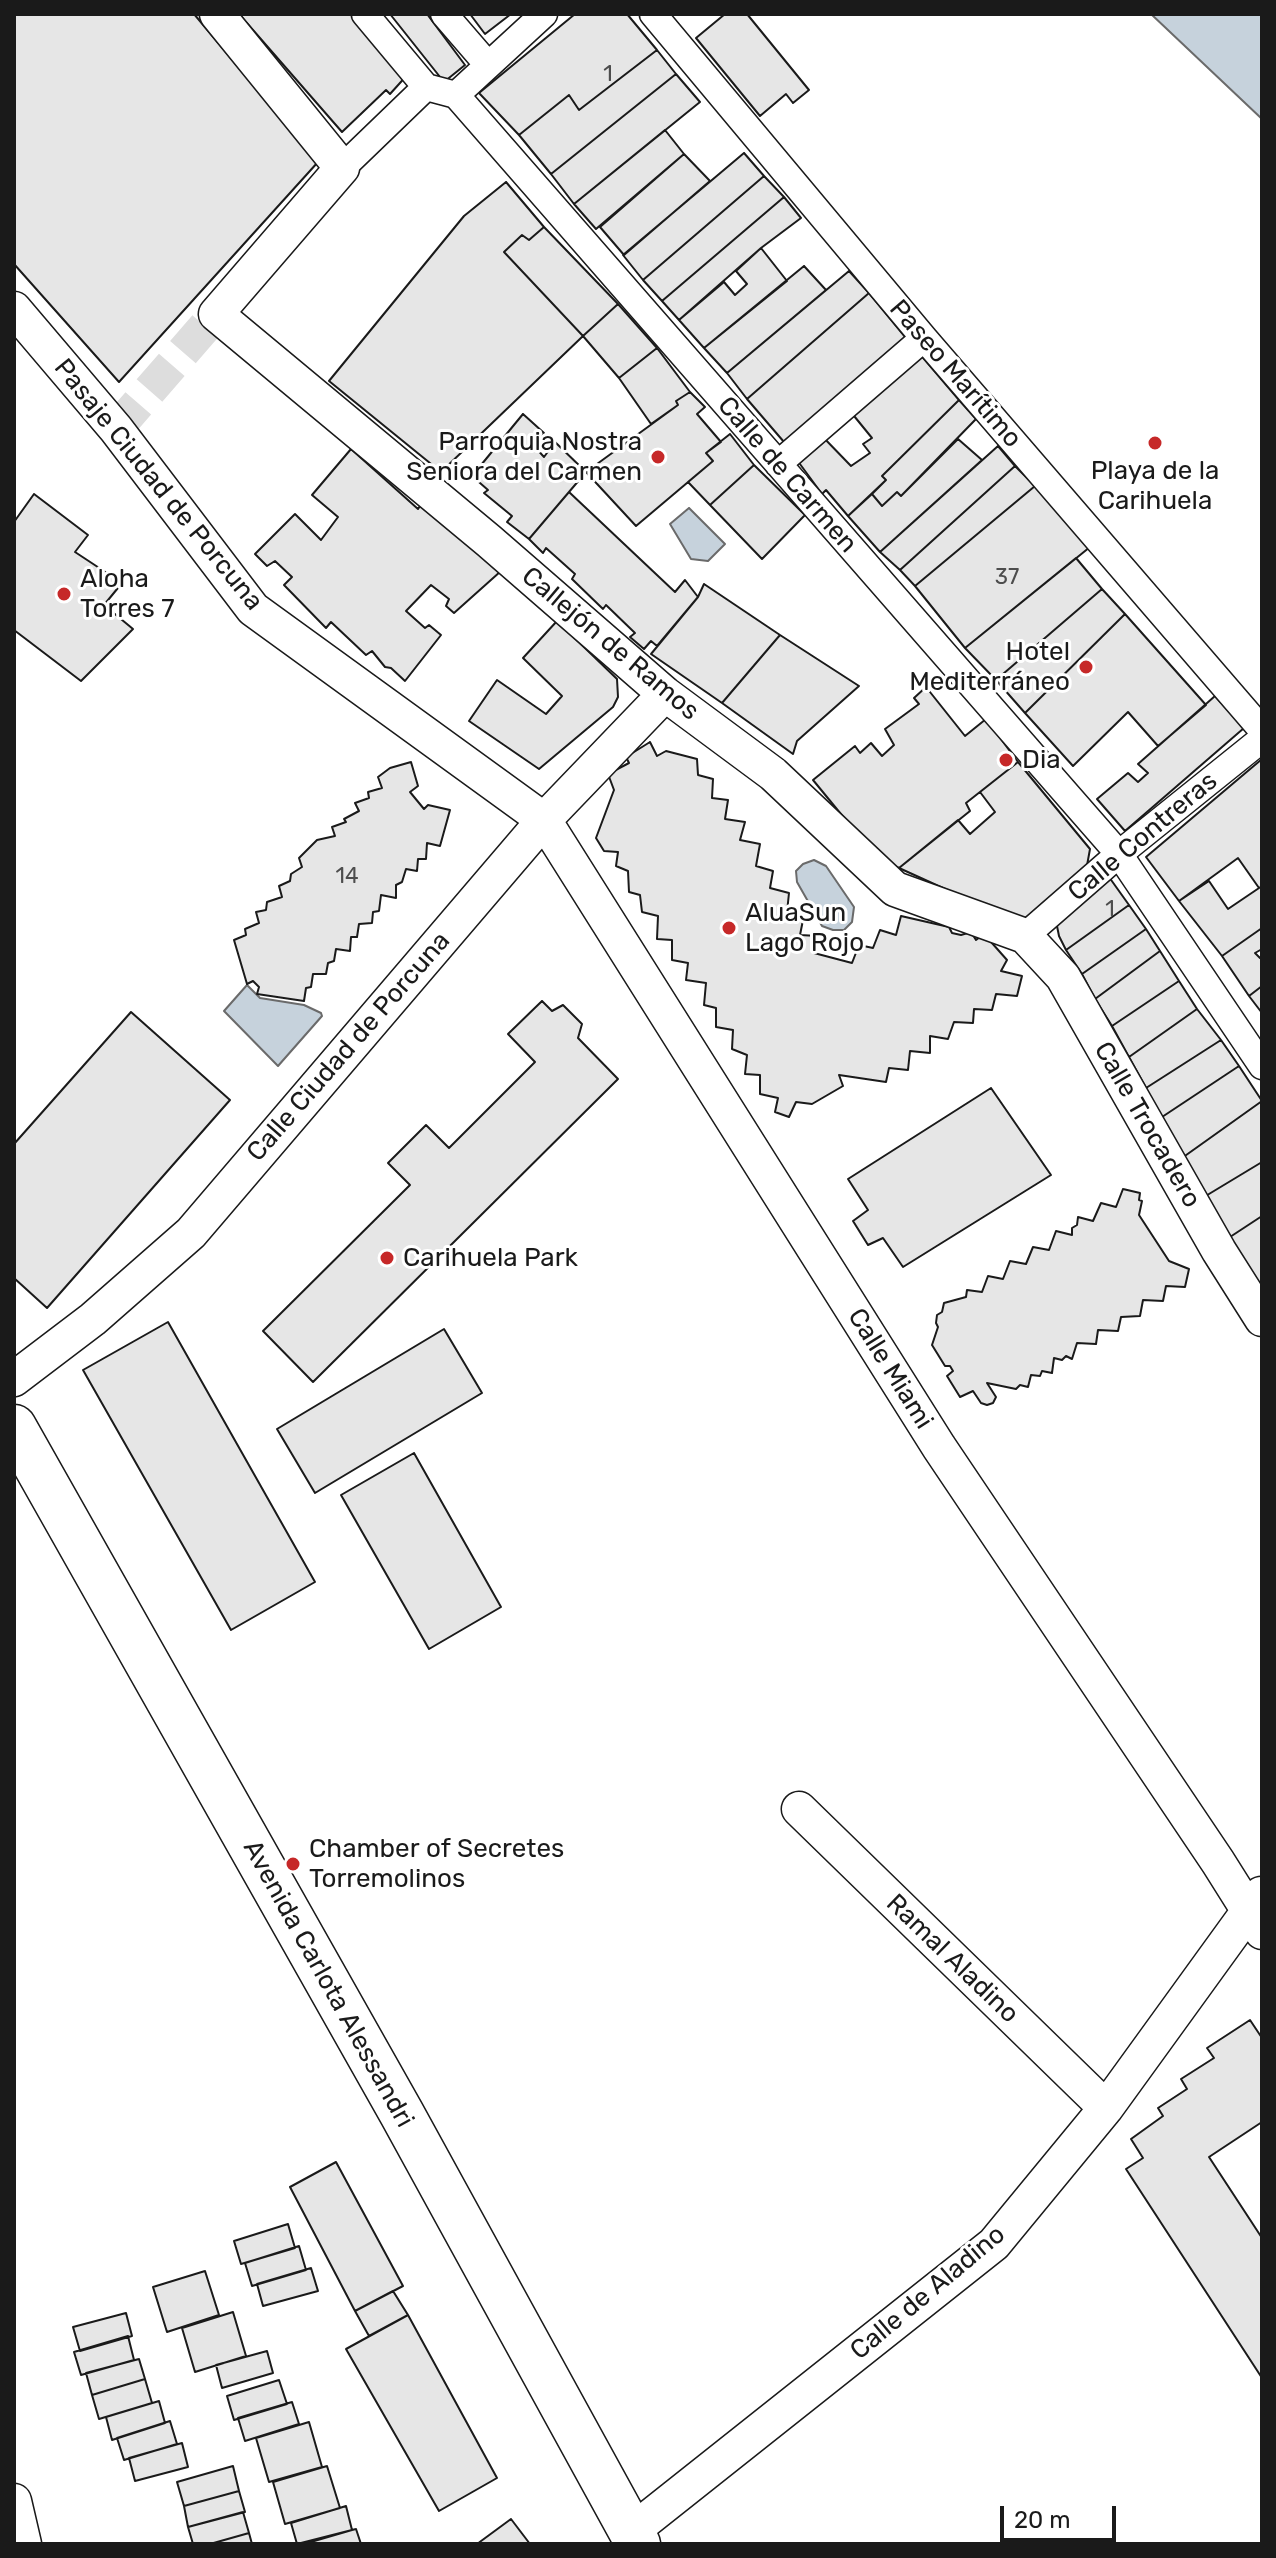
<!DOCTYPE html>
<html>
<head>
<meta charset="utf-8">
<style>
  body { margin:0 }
  #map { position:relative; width:1276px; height:2558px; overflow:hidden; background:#fff; font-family:Rubik,sans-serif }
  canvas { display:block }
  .frame { position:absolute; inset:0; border:16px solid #1a1a1a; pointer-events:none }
  .scale { position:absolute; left:1000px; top:2506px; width:116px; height:36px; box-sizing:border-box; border:4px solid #1a1a1a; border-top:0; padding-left:10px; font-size:24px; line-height:28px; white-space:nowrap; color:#1a1a1a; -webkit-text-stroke:6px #fff; paint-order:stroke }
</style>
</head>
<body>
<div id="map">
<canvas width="1276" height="2558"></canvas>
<div class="frame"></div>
<div class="scale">20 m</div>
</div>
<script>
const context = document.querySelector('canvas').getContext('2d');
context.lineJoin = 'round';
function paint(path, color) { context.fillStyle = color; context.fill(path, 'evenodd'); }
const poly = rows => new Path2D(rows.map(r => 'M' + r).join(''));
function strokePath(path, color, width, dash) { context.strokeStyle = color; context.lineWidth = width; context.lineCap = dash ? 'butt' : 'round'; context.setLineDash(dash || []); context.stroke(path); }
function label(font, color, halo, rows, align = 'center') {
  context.font = font + ' Rubik,sans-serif'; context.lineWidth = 6; context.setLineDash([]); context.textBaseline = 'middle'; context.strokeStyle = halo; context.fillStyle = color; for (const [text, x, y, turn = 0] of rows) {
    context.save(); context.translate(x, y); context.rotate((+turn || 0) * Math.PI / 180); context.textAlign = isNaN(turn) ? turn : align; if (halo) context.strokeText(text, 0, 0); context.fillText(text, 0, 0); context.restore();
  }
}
const water = poly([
  [1151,14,1262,14,1262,119,1151,14],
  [689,508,725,544,708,561,691,559,670,524,689,508],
  [814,860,826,866,854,907,852,922,844,930,833,930,822,926,797,882,796,871,803,864,814,860],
  [247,985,260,998,304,1005,321,1013,322,1016,278,1066,224,1011,247,985]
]);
const building = poly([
  [14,14,194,14,318,162,119,382,14,264,14,14],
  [239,14,358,14,409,73,390,94,386,90,342,132,239,14],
  [390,14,427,14,465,65,444,82,390,14],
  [470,14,511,14,485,34,470,14],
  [575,14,627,14,657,50,579,110,569,95,519,135,479,93,575,14],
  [725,14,747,14,809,90,793,103,786,94,760,116,696,38,725,14],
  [657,50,676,74,551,174,519,135,569,95,579,110,657,50],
  [676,74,700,102,574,204,551,174,676,74],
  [665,130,684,154,596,229,574,204,665,130],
  [744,153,764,176,643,280,623,255,744,153],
  [684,154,710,181,624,255,600,227,684,154],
  [764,176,784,197,662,301,643,280,764,176],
  [506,182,544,227,529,240,522,235,504,252,583,336,441,472,329,381,464,216,506,182],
  [784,197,801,218,761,248,679,320,662,301,784,197],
  [544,227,618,304,583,336,504,252,522,235,529,240,544,227],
  [761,248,787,281,704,348,679,320,724,282,735,295,747,284,736,271,761,248],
  [804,266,826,290,727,373,704,348,804,266],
  [849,271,869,293,747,399,727,373,849,271],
  [869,293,906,338,784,442,747,399,869,293],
  [618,304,657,348,619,378,583,336,618,304],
  [657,348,690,392,676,401,678,405,651,424,619,378,657,348],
  [919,353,959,400,882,476,886,480,848,516,826,490,822,494,797,460,822,436,851,466,870,453,863,444,872,438,850,411,919,353],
  [690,392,705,407,697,414,721,442,706,453,713,461,636,526,586,472,678,405,676,401,690,392],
  [959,400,976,419,901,496,897,492,882,506,872,494,886,480,882,476,959,400],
  [523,414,544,433,534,446,544,457,555,442,586,472,529,539,507,522,512,516,484,493,488,490,472,476,523,414],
  [730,434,754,465,710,505,688,482,713,461,706,453,730,434],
  [958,439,982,460,880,552,848,516,872,494,882,506,897,492,901,496,958,439],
  [998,446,1015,466,900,570,880,552,998,446],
  [351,449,418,509,422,503,501,571,454,613,446,606,449,599,431,585,406,611,425,628,429,625,441,635,405,681,391,668,385,667,372,651,366,655,331,622,326,628,284,585,292,577,275,561,267,566,255,554,295,514,321,540,338,517,312,495,351,449],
  [754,465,805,515,762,559,710,505,754,465],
  [1015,466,1035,486,915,586,900,570,1015,466],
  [1035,486,1090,547,965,648,915,586,1035,486],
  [569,492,675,592,685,580,698,597,657,646,651,641,644,649,630,637,635,633,606,605,603,609,572,579,575,574,546,548,543,553,529,539,569,492],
  [34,494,88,535,75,552,122,583,104,605,133,629,81,681,14,630,14,522,34,494],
  [1076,558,1102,589,996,680,965,648,1076,558],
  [704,584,780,635,722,703,651,654,698,597,704,584],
  [1102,589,1125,614,1025,713,996,680,1102,589],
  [1125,614,1206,705,1158,746,1128,712,1073,766,1025,713,1125,614],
  [557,621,617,679,618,697,613,707,539,769,469,721,497,680,546,714,562,696,523,658,557,621],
  [780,635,859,686,797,741,793,754,722,703,780,635],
  [926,687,965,736,986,719,1018,762,966,803,970,811,899,868,877,858,813,780,855,746,860,753,871,743,882,756,894,745,885,729,919,704,914,698,926,687],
  [1215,696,1244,728,1125,831,1097,799,1128,773,1138,782,1148,773,1138,764,1215,696],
  [650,742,657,756,666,751,697,759,698,775,713,779,712,798,728,800,725,819,745,822,740,840,760,844,756,866,773,871,770,888,789,893,787,912,804,915,800,935,818,936,814,953,852,963,859,945,873,948,880,930,896,935,901,916,949,927,952,933,961,935,971,932,976,940,984,934,1007,960,1001,971,1022,976,1017,996,996,994,992,1010,974,1009,973,1023,954,1022,948,1039,930,1036,930,1053,910,1051,908,1070,889,1068,886,1082,839,1075,843,1086,812,1104,796,1102,789,1117,775,1112,778,1098,760,1094,760,1075,745,1074,747,1055,732,1049,733,1030,716,1027,716,1008,704,1005,706,983,686,980,688,963,672,960,672,940,657,939,658,916,642,912,640,895,629,892,628,871,616,866,618,852,604,851,596,838,614,790,608,774,629,763,626,757,650,742],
  [1262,759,1262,886,1259,888,1238,858,1179,901,1146,857,1262,759],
  [411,762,418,786,410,792,424,809,428,805,450,810,440,846,427,843,426,859,418,859,417,871,406,869,402,882,396,885,396,898,381,895,379,911,373,912,372,923,359,924,357,937,351,937,350,951,336,949,334,961,328,963,326,974,313,974,311,987,306,988,304,1001,257,994,259,987,253,981,247,984,234,940,246,935,245,929,259,923,256,912,266,910,267,902,282,897,279,886,290,881,291,874,302,867,299,858,317,840,335,836,332,827,346,822,344,819,359,811,355,803,369,798,368,792,382,788,378,777,390,768,411,762],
  [1018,762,1090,849,1086,871,1022,924,899,868,958,820,970,834,995,812,980,792,1018,762],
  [1109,877,1129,905,1066,950,1059,936,1055,916,1109,877],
  [1209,881,1228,909,1262,886,1262,928,1222,956,1179,901,1209,881],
  [1129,905,1146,929,1082,974,1066,950,1129,905],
  [1262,928,1262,949,1255,953,1260,958,1262,956,1262,986,1249,996,1222,956,1262,928],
  [1146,929,1160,951,1095,999,1082,974,1146,929],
  [1160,951,1179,981,1112,1026,1095,999,1160,951],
  [1179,981,1197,1009,1129,1057,1112,1026,1179,981],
  [1262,986,1262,1013,1249,996,1262,986],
  [542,1001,552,1011,563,1005,582,1024,578,1038,618,1079,313,1382,263,1331,410,1185,388,1163,426,1125,449,1148,535,1062,508,1034,542,1001],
  [1197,1009,1221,1040,1146,1088,1129,1057,1197,1009],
  [131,1012,230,1100,47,1308,14,1278,14,1144,131,1012],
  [1221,1040,1239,1066,1159,1119,1146,1088,1221,1040],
  [1239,1066,1262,1101,1182,1158,1159,1119,1239,1066],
  [991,1088,1051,1175,903,1267,883,1238,868,1245,853,1221,868,1210,848,1179,991,1088],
  [1262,1101,1262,1162,1204,1197,1182,1158,1262,1101],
  [1262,1162,1262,1216,1230,1237,1204,1197,1262,1162],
  [1123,1189,1140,1193,1139,1200,1142,1201,1139,1215,1169,1261,1189,1269,1185,1287,1166,1286,1163,1301,1143,1300,1140,1316,1121,1317,1118,1331,1098,1330,1096,1344,1077,1343,1072,1359,1066,1356,1062,1360,1054,1358,1052,1373,1042,1371,1040,1376,1031,1375,1028,1387,1020,1385,1016,1389,987,1383,996,1397,993,1403,987,1405,981,1403,973,1391,960,1397,947,1376,953,1371,950,1366,945,1366,932,1345,938,1327,936,1323,937,1315,942,1312,944,1303,966,1297,967,1290,982,1292,988,1276,1003,1279,1010,1261,1026,1264,1033,1247,1049,1250,1056,1231,1072,1235,1072,1228,1077,1225,1078,1217,1093,1221,1101,1203,1116,1207,1123,1189],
  [1262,1216,1262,1297,1230,1237,1262,1216],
  [168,1322,315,1582,231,1630,83,1370,168,1322],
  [444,1329,482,1393,315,1493,277,1429,444,1329],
  [414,1453,501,1607,429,1649,341,1495,414,1453],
  [1250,2020,1262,2038,1262,2122,1209,2157,1262,2238,1262,2378,1126,2169,1143,2158,1131,2139,1163,2116,1158,2108,1187,2089,1181,2079,1214,2058,1207,2048,1250,2020],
  [336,2162,403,2286,355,2311,290,2187,336,2162],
  [288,2224,295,2248,241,2264,234,2241,288,2224],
  [299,2246,306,2270,252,2286,245,2263,299,2246],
  [311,2268,318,2291,263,2306,257,2284,311,2268],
  [205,2271,219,2315,167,2332,153,2287,205,2271],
  [393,2291,408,2315,369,2336,355,2311,393,2291],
  [233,2312,246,2356,195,2372,182,2328,233,2312],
  [126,2313,132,2336,80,2351,73,2327,126,2313],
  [408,2315,497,2478,439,2511,346,2349,408,2315],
  [128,2336,134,2360,81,2375,74,2352,128,2336],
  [267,2351,273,2373,222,2388,216,2365,267,2351],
  [139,2359,145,2379,92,2395,86,2373,139,2359],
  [145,2379,152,2403,99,2419,92,2395,145,2379],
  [279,2380,287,2404,234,2420,227,2396,279,2380],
  [159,2401,165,2423,112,2440,106,2417,159,2401],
  [292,2402,299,2424,245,2441,238,2418,292,2402],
  [170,2421,177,2444,124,2460,117,2438,170,2421],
  [309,2422,322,2467,269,2482,256,2438,309,2422],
  [182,2443,188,2467,135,2481,129,2458,182,2443],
  [233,2466,239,2491,184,2506,177,2482,233,2466],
  [327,2466,340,2508,285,2524,273,2482,327,2466],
  [239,2491,245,2512,188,2527,184,2506,239,2491],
  [346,2506,352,2530,297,2544,291,2523,346,2506],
  [243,2512,249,2533,210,2544,193,2544,188,2527,243,2512],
  [511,2519,530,2544,477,2544,511,2519],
  [356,2529,361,2544,304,2544,352,2530,356,2529],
  [249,2533,252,2544,210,2544,249,2533]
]);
const minorTunnel = poly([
  [116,429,216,314]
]);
const pedestrian = poly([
  [365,14,426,87],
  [444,14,488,65],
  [653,14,924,338,1262,730],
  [456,95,1119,854,1262,1066],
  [342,168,426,87,456,95,544,14],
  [778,464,924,338],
  [1025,936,1119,854,1262,739]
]);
const minor = poly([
  [217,14,342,168,216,314,489,541,665,694,773,774,895,889,1025,936,1063,977,1219,1251,1262,1319],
  [14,309,116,429,253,609,544,820,939,1447,1218,1862,1262,1932],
  [14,1379,93,1319,191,1233,544,820,665,694],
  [799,1809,1106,2108],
  [14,2501,24,2544],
  [631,2532,994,2244,1106,2108,1261,1894]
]);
const secondary = poly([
  [14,1427,402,2114,638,2544]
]);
const markers = [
  [1155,443,8,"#c62828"],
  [658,457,8,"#c62828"],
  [64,594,8,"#c62828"],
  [1086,667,8,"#c62828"],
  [1006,760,8,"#c62828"],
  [729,928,8,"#c62828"],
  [387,1258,8,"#c62828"],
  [293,1864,8,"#c62828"]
];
const numberNames = [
  ["1",608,75],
  ["37",1007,578],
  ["14",347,877],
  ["1",1110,910]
];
const streetNames = [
  ["Paseo Marítimo",955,374,49],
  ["Calle de Carmen",787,475,49],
  ["Pasaje Ciudad de Porcuna",158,485,51],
  ["Callejón de Ramos",610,644,40],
  ["Calle Contreras",1143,837,-40],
  ["Calle Ciudad de Porcuna",349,1047,-49],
  ["Calle Trocadero",1147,1125,60],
  ["Calle Miami",890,1369,58],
  ["Ramal Aladino",952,1959,44],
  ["Avenida Carlota Alessandri",328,1984,61],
  ["Calle de Aladino",928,2293,-40]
];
const poiNames = [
  ["Parroquia Nostra",642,442,"right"],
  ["Seniora del Carmen",642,472,"right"],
  ["Playa de la",1155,471,"center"],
  ["Carihuela",1155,501,"center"],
  ["Aloha",80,579],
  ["Torres 7",80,609],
  ["Hotel",1070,652,"right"],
  ["Mediterráneo",1070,682,"right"],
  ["Dia",1022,760],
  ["AluaSun",745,913],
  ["Lago Rojo",745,943],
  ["Carihuela Park",403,1258],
  ["Chamber of Secretes",309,1849],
  ["Torremolinos",309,1879]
];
paint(water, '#c6d2dc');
strokePath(water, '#6a6a6a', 2);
paint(building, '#e6e6e6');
strokePath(building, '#1a1a1a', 2);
strokePath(minorTunnel, '#ddd', 34, [34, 17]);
strokePath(pedestrian, '#1a1a1a', 29);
strokePath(minor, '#1a1a1a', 37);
strokePath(secondary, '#1a1a1a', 47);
strokePath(pedestrian, '#fff', 26);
strokePath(minor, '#fff', 34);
strokePath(secondary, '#fff', 44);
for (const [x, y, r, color] of markers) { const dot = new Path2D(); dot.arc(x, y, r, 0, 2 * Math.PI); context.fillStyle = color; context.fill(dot); strokePath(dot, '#fff', 3); }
label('22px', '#4d4d4d', null, numberNames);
label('26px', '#1a1a1a', '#fff', streetNames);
label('26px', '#1a1a1a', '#fff', poiNames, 'left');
</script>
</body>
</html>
